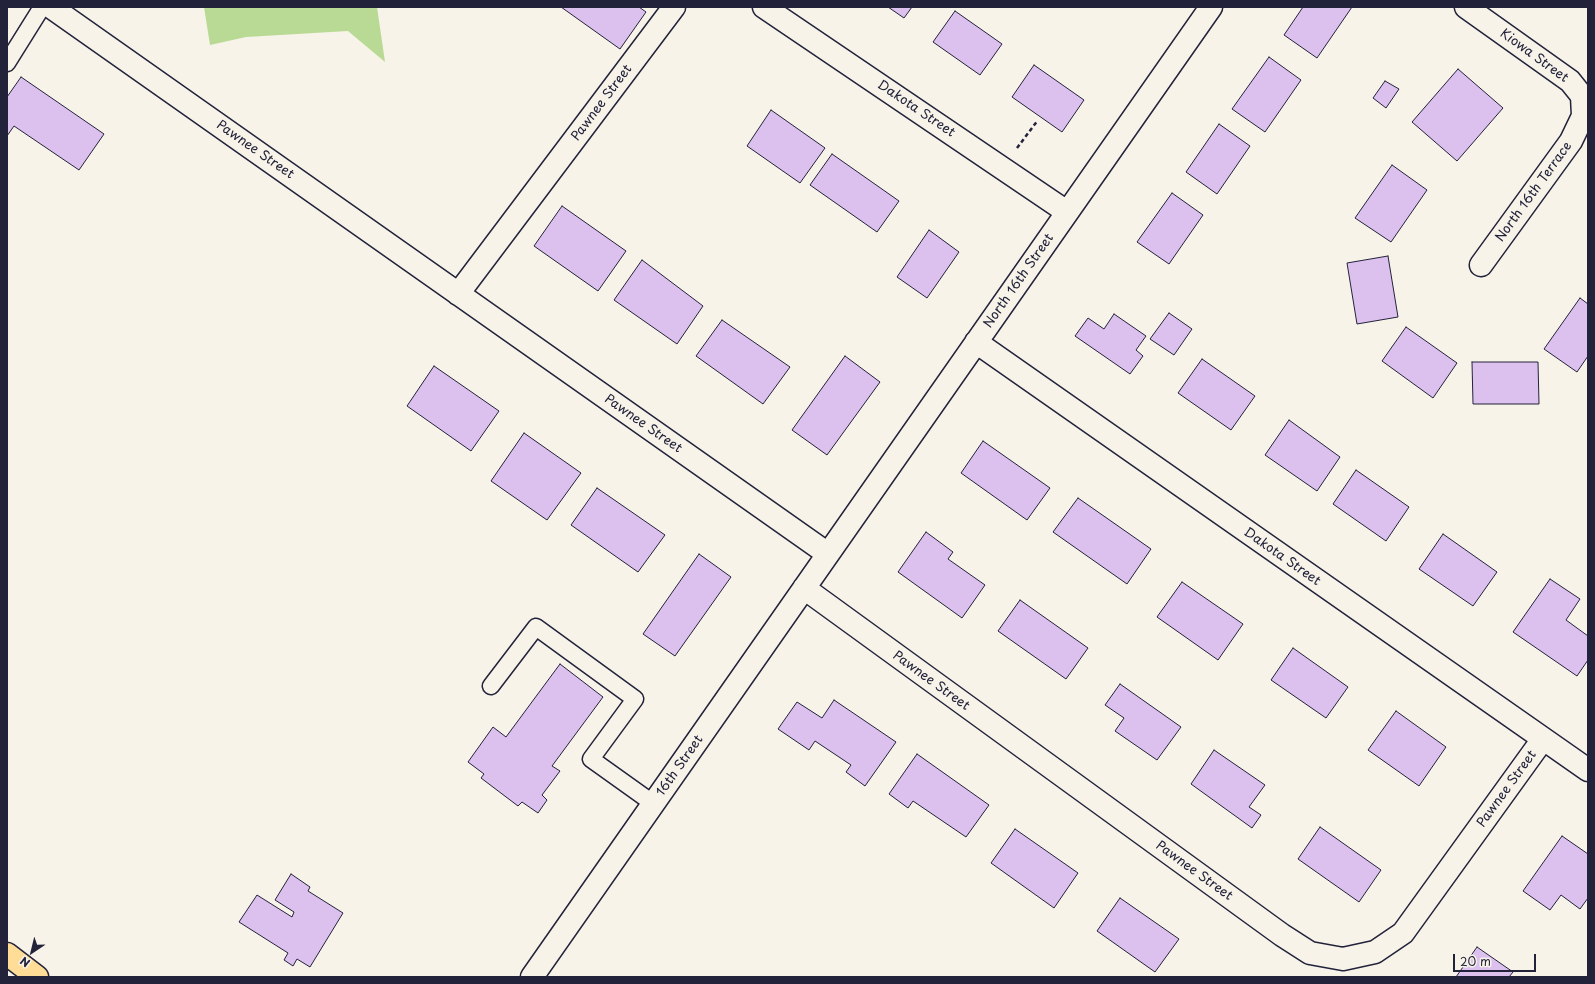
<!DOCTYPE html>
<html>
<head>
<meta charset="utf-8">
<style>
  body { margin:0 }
  #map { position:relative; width:1595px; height:984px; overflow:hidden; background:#f7f3e8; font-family:"Playpen Sans",sans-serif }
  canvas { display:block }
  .frame { position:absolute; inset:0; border:8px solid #22223b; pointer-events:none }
  .north { position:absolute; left:12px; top:932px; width:40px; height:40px; -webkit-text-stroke:3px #f7f3e8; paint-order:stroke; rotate:215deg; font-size:11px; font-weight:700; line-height:16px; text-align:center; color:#22223b }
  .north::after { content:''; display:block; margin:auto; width:14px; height:18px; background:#22223b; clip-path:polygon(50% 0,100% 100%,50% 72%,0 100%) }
  .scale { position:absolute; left:1453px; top:954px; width:83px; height:18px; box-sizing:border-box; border:2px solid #22223b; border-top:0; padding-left:5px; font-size:12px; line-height:14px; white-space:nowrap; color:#22223b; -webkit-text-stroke:3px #f7f3e8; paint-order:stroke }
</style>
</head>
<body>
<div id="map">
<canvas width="1595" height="984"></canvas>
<div class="frame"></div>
<div class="north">N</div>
<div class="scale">20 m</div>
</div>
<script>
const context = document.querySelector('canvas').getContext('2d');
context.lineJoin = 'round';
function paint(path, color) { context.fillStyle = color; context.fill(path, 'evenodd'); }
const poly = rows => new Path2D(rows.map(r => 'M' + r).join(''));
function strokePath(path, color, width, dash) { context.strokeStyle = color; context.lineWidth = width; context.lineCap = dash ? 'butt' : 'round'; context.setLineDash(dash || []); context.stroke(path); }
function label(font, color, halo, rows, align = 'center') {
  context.font = font + ' "Playpen Sans",sans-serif'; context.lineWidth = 3; context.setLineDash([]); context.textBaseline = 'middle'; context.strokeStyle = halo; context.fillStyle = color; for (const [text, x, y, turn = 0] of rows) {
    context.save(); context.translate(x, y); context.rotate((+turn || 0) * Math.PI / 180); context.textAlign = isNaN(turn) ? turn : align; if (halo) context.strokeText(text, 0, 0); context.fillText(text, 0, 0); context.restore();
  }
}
const green = poly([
  [204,7,377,7,385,62,348,31,246,37,210,45]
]);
const building = poly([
  [561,7,639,7,646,12,620,49,561,7],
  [888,7,912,7,904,18,888,7],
  [1303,7,1352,7,1317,58,1284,35,1303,7],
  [955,11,1002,44,980,75,933,42,955,11],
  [1269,57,1301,80,1265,132,1232,109,1269,57],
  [1034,65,1084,100,1062,132,1012,97,1034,65],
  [1458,69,1503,108,1457,161,1412,122,1458,69],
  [21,77,104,134,79,170,14,126,7,136,7,97,21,77],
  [1385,81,1399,89,1386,108,1373,98,1385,81],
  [771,110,825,148,800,183,747,146,771,110],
  [1219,124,1250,146,1217,194,1186,172,1219,124],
  [832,154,899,201,877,232,810,185,832,154],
  [1392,165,1427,190,1391,242,1355,218,1392,165],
  [1172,193,1203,215,1169,264,1137,242,1172,193],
  [562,206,626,251,598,291,534,246,562,206],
  [929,230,959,252,927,298,897,277,929,230],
  [1388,256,1398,317,1357,324,1347,263,1388,256],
  [642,260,703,306,677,344,614,300,642,260],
  [1580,298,1588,304,1588,356,1577,372,1544,349,1580,298],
  [1169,313,1192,329,1174,355,1150,339,1169,313],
  [1114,314,1146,336,1136,350,1143,356,1130,374,1075,336,1088,318,1104,329,1114,314],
  [722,320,790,367,763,404,696,356,722,320],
  [1406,327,1457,363,1433,398,1382,361,1406,327],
  [845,356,880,382,827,455,792,430,845,356],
  [1202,359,1255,396,1231,430,1178,393,1202,359],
  [1472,362,1538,362,1539,404,1473,404,1472,362],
  [434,366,499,411,471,451,407,406,434,366],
  [1289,420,1340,457,1317,491,1265,455,1289,420],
  [524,433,581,473,547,520,491,481,524,433],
  [983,441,1050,488,1027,520,961,473,983,441],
  [1356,470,1409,507,1386,541,1333,504,1356,470],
  [597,488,665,535,638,572,571,525,597,488],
  [1078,498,1151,549,1127,584,1053,532,1078,498],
  [926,532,953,552,948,559,985,585,962,618,898,572,926,532],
  [1443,534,1497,572,1473,606,1419,569,1443,534],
  [699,554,731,577,675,656,643,634,699,554],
  [1550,579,1580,599,1566,620,1588,636,1588,660,1577,676,1513,632,1550,579],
  [1182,582,1243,624,1218,660,1157,617,1182,582],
  [1020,600,1088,648,1066,679,998,631,1020,600],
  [1293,648,1348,687,1326,718,1271,680,1293,648],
  [560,664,603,697,552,766,560,771,542,795,547,800,538,813,522,802,518,806,481,778,484,774,468,762,493,727,506,737,560,664],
  [1120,684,1181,727,1157,760,1115,731,1124,718,1105,705,1120,684],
  [834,700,896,742,865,786,846,772,851,765,815,741,809,750,778,729,797,702,822,718,834,700],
  [1396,711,1446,747,1419,786,1368,750,1396,711],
  [1214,750,1265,785,1249,807,1261,815,1252,828,1191,784,1214,750],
  [917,754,989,805,966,837,913,801,908,808,889,794,917,754],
  [1320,827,1381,870,1359,902,1298,859,1320,827],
  [1015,829,1078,873,1054,908,991,863,1015,829],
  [1562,836,1588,854,1588,898,1580,909,1561,895,1550,910,1523,891,1562,836],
  [291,874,310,887,308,891,343,913,310,967,297,959,293,966,284,960,288,953,239,922,257,895,292,917,294,912,275,900,291,874],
  [1120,898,1179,939,1155,972,1097,931,1120,898],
  [1477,947,1513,972,1509,977,1456,977,1477,947]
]);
const path = poly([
  [1017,148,1038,120]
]);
const service = poly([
  [7,63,42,7],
  [491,686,536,627,635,699,591,759,654,804]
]);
const minor = poly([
  [51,7,828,554],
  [764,7,1067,212],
  [1466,7,1570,81,1582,96,1583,116,1571,141,1481,265],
  [458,294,674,7],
  [976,342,1588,770],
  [804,588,1282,935,1310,953,1343,959,1375,952,1403,933,1543,739],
  [532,977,1211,7]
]);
const trunk = poly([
  [7,954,37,977]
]);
const streetNames = [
  ["Kiowa Street",1534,56,36],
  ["Pawnee Street",602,103,-53],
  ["Dakota Street",916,109,34],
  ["Pawnee Street",255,150,35],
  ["North 16th Terrace",1534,192,-54],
  ["North 16th Street",1019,281,-55],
  ["Pawnee Street",643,424,35],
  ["Dakota Street",1282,557,35],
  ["Pawnee Street",931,681,36],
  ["16th Street",680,766,-55],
  ["Pawnee Street",1507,789,-54],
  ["Pawnee Street",1194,871,36]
];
paint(green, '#b9da94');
paint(building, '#dcc0ee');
strokePath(building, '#22223b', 1);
strokePath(service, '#22223b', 19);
strokePath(minor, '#22223b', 25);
strokePath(trunk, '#22223b', 25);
strokePath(path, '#22223b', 2.5, [4, 3]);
strokePath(service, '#f7f3e8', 16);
strokePath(minor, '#f7f3e8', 22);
strokePath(trunk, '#ffdd96', 22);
label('13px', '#22223b', '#f7f3e8', streetNames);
</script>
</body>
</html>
